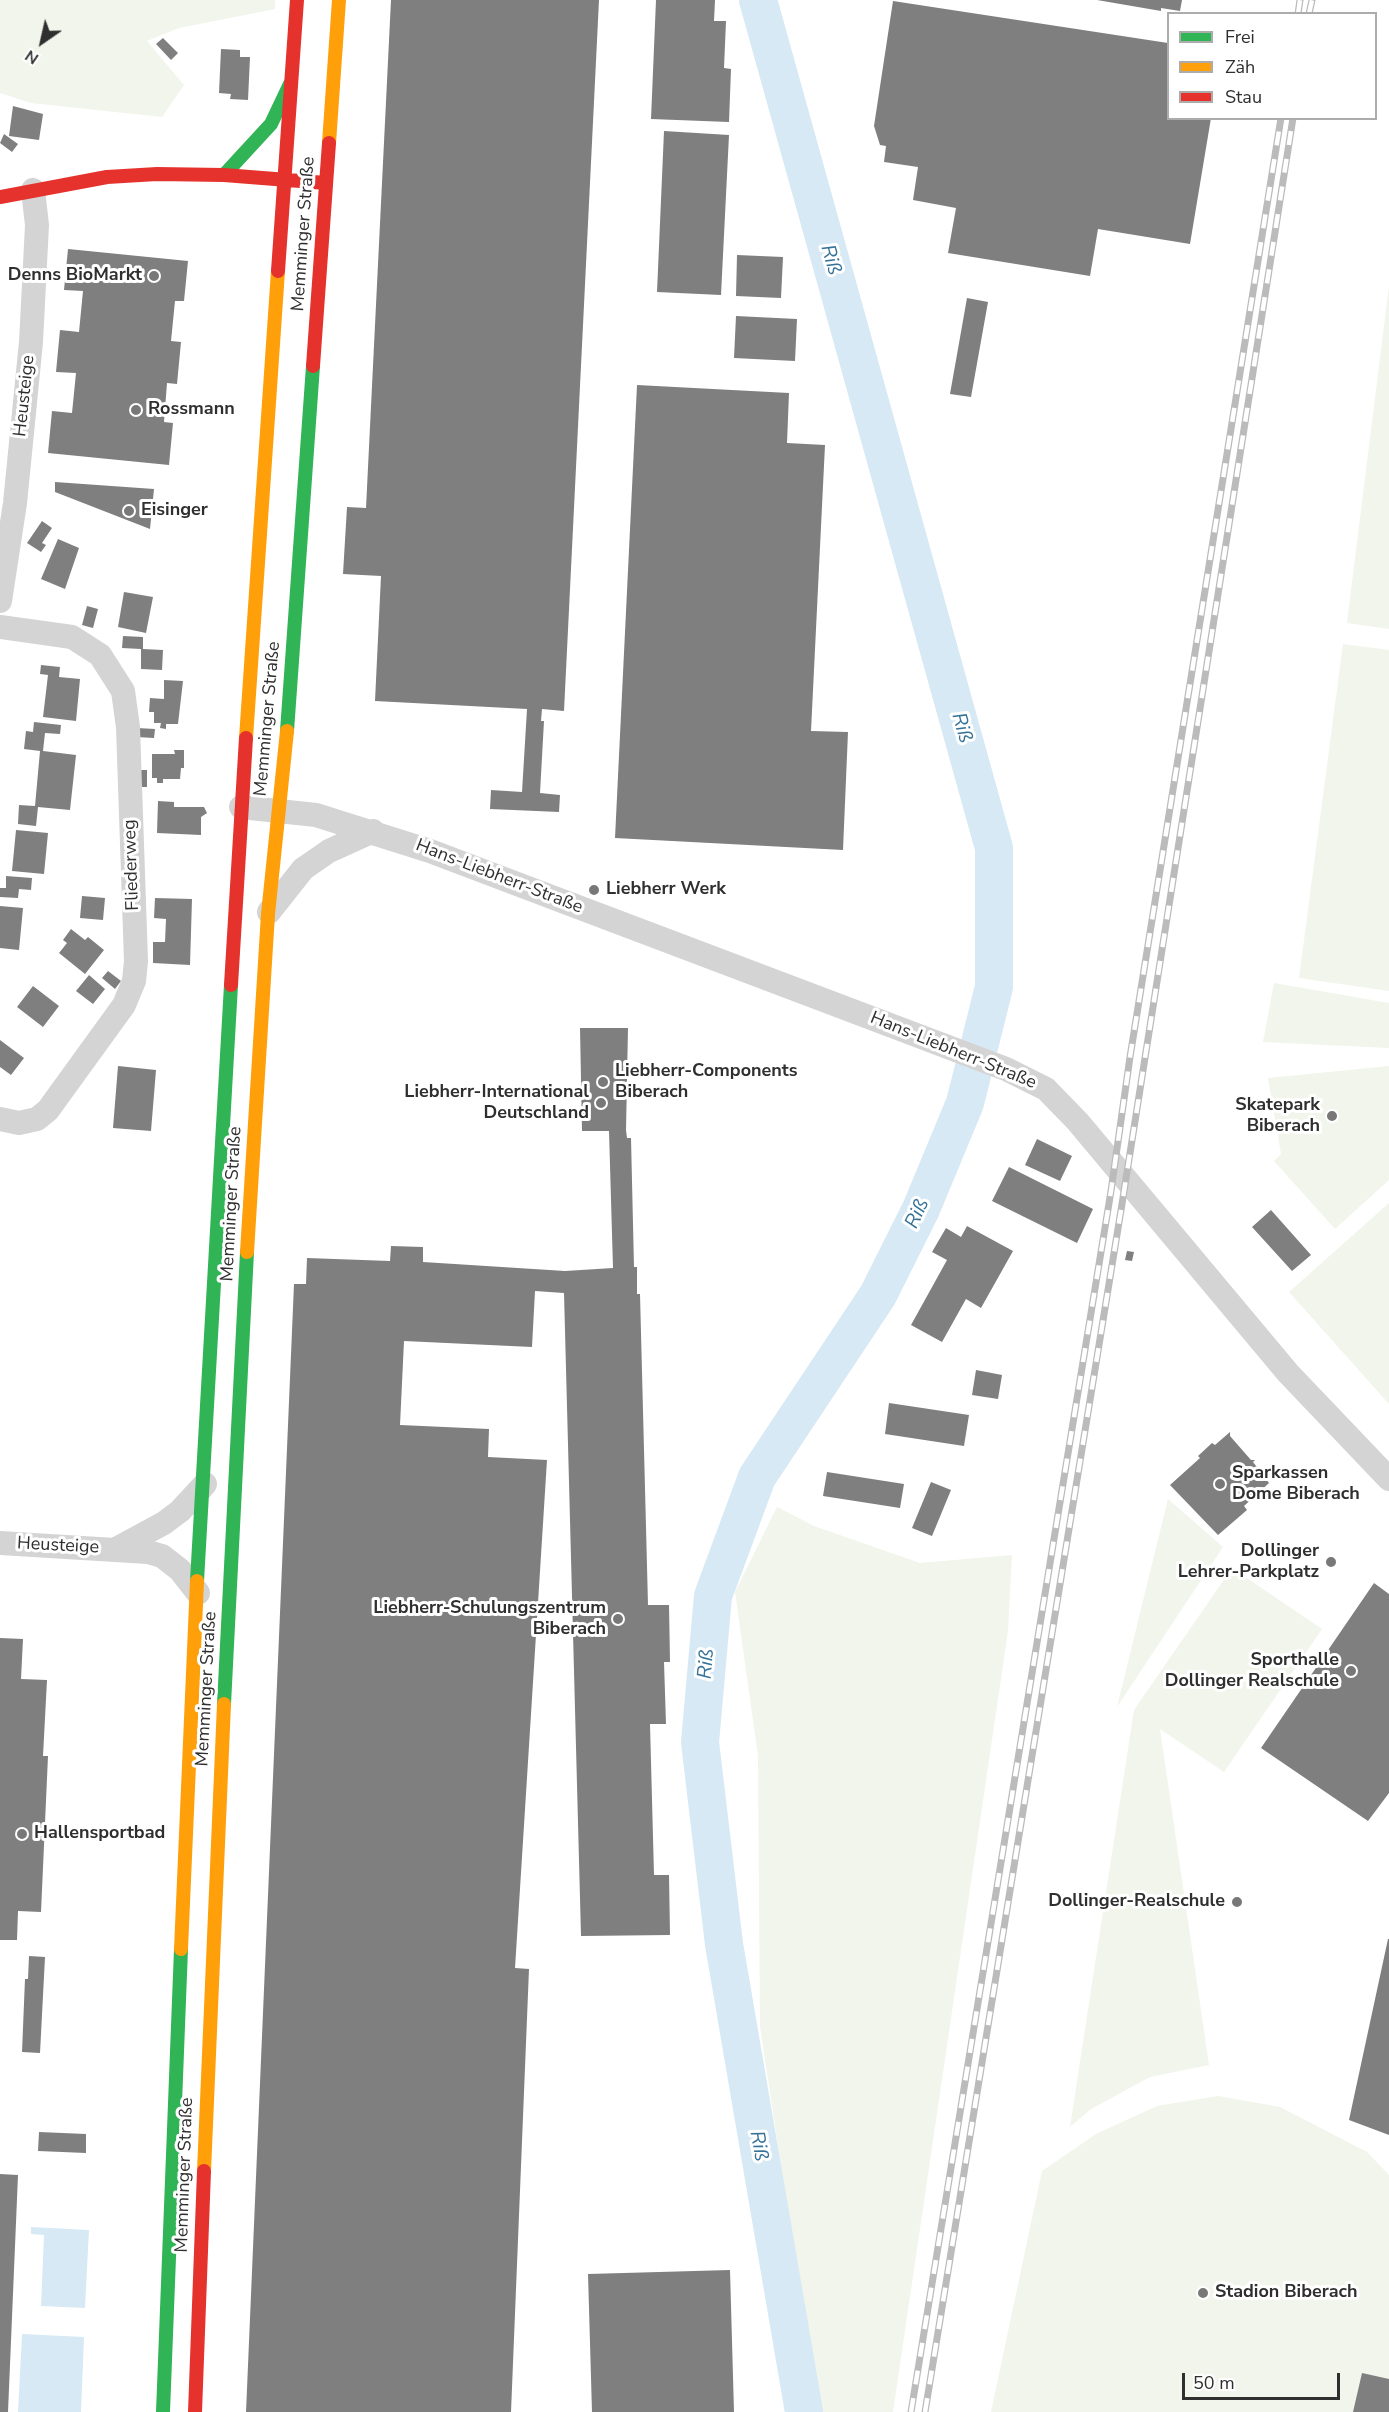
<!DOCTYPE html>
<html>
<head>
<meta charset="utf-8">
<style>
  body { margin:0 }
  #map { position:relative; width:1389px; height:2412px; overflow:hidden; background:#fff; font-family:"Nunito Sans",sans-serif }
  canvas { display:block }
  .legend { position:absolute; left:1167px; top:12px; width:210px; height:108px; box-sizing:border-box; background:#fff; border:2px solid #acacac; margin:0; padding:8px 10px; list-style:none; font-size:18px; color:#2f2f2f }
  .legend li { display:flex; align-items:center; gap:12px; height:30px }
  .legend b { width:30px; border:2px solid #acacac }
  .north { position:absolute; left:12px; top:12px; width:60px; height:60px; -webkit-text-stroke:4px #fff; paint-order:stroke; rotate:214deg; font-size:16px; font-weight:700; line-height:24px; text-align:center; color:#2f2f2f }
  .north::after { content:''; display:block; margin:auto; width:21px; height:27px; background:#2f2f2f; clip-path:polygon(50% 0,100% 100%,50% 72%,0 100%) }
  .scale { position:absolute; left:1182px; top:2373px; width:158px; height:27px; box-sizing:border-box; border:3px solid #2f2f2f; border-top:0; padding-left:8px; font-size:18px; line-height:21px; white-space:nowrap; color:#2f2f2f; -webkit-text-stroke:4px #fff; paint-order:stroke }
</style>
</head>
<body>
<div id="map">
<canvas width="1389" height="2412"></canvas>
<ul class="legend">
<li><b style="height:8px;background:#30b455"></b>Frei</li>
<li><b style="height:8px;background:#ff9f0a"></b>Zäh</li>
<li><b style="height:8px;background:#e5322d"></b>Stau</li>
</ul>
<div class="north">N</div>
<div class="scale">50 m</div>
</div>
<script>
const context = document.querySelector('canvas').getContext('2d');
context.lineJoin = 'round';
function paint(path, color) { context.fillStyle = color; context.fill(path, 'evenodd'); }
const poly = rows => new Path2D(rows.map(r => 'M' + r).join(''));
function strokePath(path, color, width, dash) { context.strokeStyle = color; context.lineWidth = width; context.lineCap = dash ? 'butt' : 'round'; context.setLineDash(dash || []); context.stroke(path); }
function label(font, color, halo, rows, align = 'center') {
  context.font = font + ' "Nunito Sans",sans-serif'; context.lineWidth = 6; context.setLineDash([]); context.textBaseline = 'middle'; context.strokeStyle = halo; context.fillStyle = color; for (const [text, x, y, turn = 0] of rows) {
    context.save(); context.translate(x, y); context.rotate((+turn || 0) * Math.PI / 180); context.textAlign = isNaN(turn) ? turn : align; if (halo) context.strokeText(text, 0, 0); context.fillText(text, 0, 0); context.restore();
  }
}
const green = poly([
  [0,0,275,0,275,9,179,28,147,41,184,85,162,117,31,103,0,93],
  [1389,286,1389,629,1347,623],
  [1343,644,1389,650,1389,991,1299,978],
  [1274,983,1389,1003,1389,1048,1263,1042],
  [1389,1066,1389,1180,1335,1229,1274,1161,1281,1154,1268,1078],
  [1389,1203,1389,1404,1289,1292],
  [1168,1499,1223,1547,1117,1707],
  [777,1507,814,1526,920,1563,1012,1555,1008,1631,893,2412,818,2412,760,2026,758,1756,735,1592],
  [1232,1568,1322,1629,1224,1772,1160,1729,1209,2065,1150,2077,1091,2109,1070,2127,1134,1710],
  [1218,2096,1280,2107,1367,2152,1389,2175,1389,2412,991,2412,1042,2171,1096,2134,1157,2106]
]);
const water = poly([
  [31,2227,89,2230,85,2308,41,2306,44,2235,31,2234],
  [22,2334,84,2337,81,2412,18,2412]
]);
const river = poly([
  [758,0,994,848,994,987,965,1103,921,1209,878,1295,757,1477,713,1596,700,1742,724,1944,804,2412]
]);
const building = poly([
  [391,0,599,0,564,711,542,709,541,721,544,721,540,793,560,795,559,812,490,809,491,790,522,792,527,709,375,701,381,576,343,574,347,507,366,508],
  [656,0,715,0,714,21,726,21,724,68,731,69,729,122,651,119],
  [1097,0,1182,0,1180,11,1161,8,1161,11],
  [893,1,1168,43,1168,118,1211,118,1190,244,1098,229,1090,276,948,253,956,208,913,200,918,167,884,162,886,146,880,145,874,126],
  [163,38,178,53,171,60,156,44],
  [221,49,240,50,240,57,250,57,248,100,230,99,231,94,219,93],
  [13,106,43,114,39,140,9,136],
  [664,131,729,135,721,295,657,292],
  [4,134,18,144,12,152,0,143],
  [68,249,188,261,184,301,175,301,171,341,181,342,177,384,167,383,164,422,173,423,169,465,48,453,52,411,72,413,76,373,56,372,60,330,79,332,83,291,64,290],
  [737,255,783,257,781,298,736,296],
  [967,298,988,302,971,397,950,394],
  [736,316,797,319,795,361,734,358],
  [637,385,789,393,787,443,825,445,811,731,848,732,843,850,615,838],
  [55,482,154,489,150,529,55,492],
  [42,521,52,528,42,543,46,545,41,552,27,543],
  [58,539,79,548,65,589,41,579],
  [124,592,153,597,146,633,118,627],
  [87,606,98,609,93,628,82,625],
  [123,636,143,637,143,649,163,650,162,670,141,669,141,649,122,648],
  [41,665,60,667,59,677,80,679,76,721,43,717,48,675,40,674],
  [164,680,183,681,178,724,166,724,166,729,160,728,161,723,154,723,154,712,149,712,150,698,164,699],
  [34,722,61,725,60,734,45,733,43,751,76,755,70,810,38,807,36,826,18,824,19,805,35,806,40,751,24,749,26,731,33,732],
  [137,728,155,729,154,738,137,737],
  [174,750,184,750,184,768,181,768,180,779,163,779,163,783,157,783,157,778,152,778,152,754,175,754],
  [138,770,147,770,147,787,138,787],
  [158,801,174,802,174,807,204,807,207,813,201,817,201,835,157,833],
  [16,830,48,833,44,874,12,871],
  [6,876,32,878,31,890,19,889,18,898,0,897,0,888,6,888],
  [82,896,105,898,103,920,80,918],
  [155,898,192,899,190,965,153,963,153,942,165,942,166,919,154,918],
  [0,906,23,908,19,950,0,948],
  [71,929,85,940,88,937,104,950,85,974,59,953,67,943,63,940],
  [108,971,121,981,115,989,102,978],
  [89,975,105,989,93,1004,76,991],
  [33,986,59,1006,43,1027,17,1007],
  [580,1028,628,1028,626,1130,627,1138,631,1138,634,1267,637,1267,637,1294,640,1294,648,1605,669,1605,670,1662,664,1662,666,1724,650,1724,654,1875,669,1875,670,1935,581,1936,564,1293,535,1291,532,1347,404,1341,400,1425,489,1429,488,1457,547,1460,515,1968,529,1969,511,2412,246,2412,294,1284,306,1284,307,1258,390,1261,391,1246,423,1247,423,1262,565,1271,613,1268,609,1131,582,1131],
  [0,1040,24,1058,11,1075,0,1067],
  [118,1066,156,1070,151,1131,113,1128],
  [1037,1139,1072,1156,1060,1181,1025,1165],
  [1009,1167,1093,1209,1077,1243,992,1201],
  [1271,1210,1311,1255,1292,1271,1252,1227],
  [967,1226,1013,1251,981,1308,966,1299,942,1342,911,1325,947,1260,932,1252,946,1228,961,1237],
  [1127,1251,1134,1252,1132,1261,1125,1260],
  [976,1370,1002,1375,998,1399,972,1395],
  [889,1403,969,1415,964,1446,885,1434],
  [1230,1432,1230,1436,1251,1460,1255,1460,1253,1462,1269,1483,1244,1506,1247,1510,1218,1535,1170,1485,1200,1458,1198,1456,1212,1443,1215,1445],
  [827,1472,904,1484,900,1508,823,1496],
  [931,1482,951,1490,932,1536,912,1528],
  [1374,1583,1389,1594,1389,1793,1368,1821,1261,1748],
  [0,1638,23,1639,21,1679,47,1680,43,1756,48,1756,41,1912,18,1911,17,1940,0,1940],
  [1388,1939,1389,1939,1389,2135,1349,2120],
  [29,1956,45,1957,40,2053,22,2052,25,1979,28,1979],
  [39,2132,86,2134,86,2153,38,2151],
  [0,2174,18,2175,8,2412,0,2412],
  [730,2270,734,2412,592,2412,588,2274],
  [1362,2373,1389,2379,1389,2412,1353,2412]
]);
const street = poly([
  [0,601,15,503,31,342,37,225,33,190],
  [0,627,72,637,100,655,123,691,128,727,136,961,134,981,124,1005,48,1110,37,1119,19,1123,0,1119],
  [241,807,316,815,430,851,1006,1069,1046,1089,1078,1122,1288,1373,1389,1479],
  [269,912,303,869,329,851,373,831],
  [0,1543,148,1552,162,1556,180,1570,198,1593],
  [118,1548,164,1523,180,1511,205,1484]
]);
const fast = poly([
  [224,175,271,124,290,84],
  [287,731,313,366],
  [197,1581,231,985],
  [224,1704,247,1252],
  [163,2412,181,1949]
]);
const slow = poly([
  [329,143,339,0],
  [246,738,278,271],
  [247,1252,268,914,287,731],
  [181,1949,197,1581],
  [204,2171,224,1704]
]);
const jam = poly([
  [0,197,107,177,157,174,224,175,326,183],
  [278,271,297,0],
  [313,366,329,143],
  [231,985,246,738],
  [195,2412,204,2171]
]);
const rail = poly([
  [1298,14,1300,0],
  [1309,14,1312,0],
  [911,2412,1111,1191,1130,1057,1281,118],
  [925,2412,1122,1204,1293,118]
]);
const markers = [
  [154,276,6,"#787878"],
  [136,410,6,"#787878"],
  [129,511,6,"#787878"],
  [594,890,6,"#787878"],
  [603,1082,6,"#787878"],
  [601,1103,6,"#787878"],
  [1332,1116,6,"#787878"],
  [1220,1484,6,"#787878"],
  [1331,1562,6,"#787878"],
  [618,1619,6,"#787878"],
  [1351,1671,6,"#787878"],
  [22,1834,6,"#787878"],
  [1237,1902,6,"#787878"],
  [1203,2293,6,"#787878"]
];
const streetNames = [
  ["Memminger Straße",304,234,-86],
  ["Heusteige",25,396,-84],
  ["Memminger Straße",268,719,-85],
  ["Fliederweg",132,865,-92],
  ["Hans-Liebherr-Straße",499,877,21],
  ["Hans-Liebherr-Straße",953,1051,22],
  ["Memminger Straße",232,1204,-87],
  ["Heusteige",58,1546,3],
  ["Memminger Straße",207,1689,-87],
  ["Memminger Straße",185,2175,-88]
];
const poiNames = [
  ["Denns BioMarkt",142,276],
  ["Rossmann",148,410,"left"],
  ["Eisinger",141,511,"left"],
  ["Liebherr Werk",606,890,"left"],
  ["Liebherr-Components",615,1072,"left"],
  ["Biberach",615,1093,"left"],
  ["Liebherr-International",589,1093],
  ["Deutschland",589,1114],
  ["Skatepark",1320,1106],
  ["Biberach",1320,1127],
  ["Sparkassen",1232,1474,"left"],
  ["Dome Biberach",1232,1495,"left"],
  ["Dollinger",1319,1552],
  ["Lehrer-Parkplatz",1319,1573],
  ["Liebherr-Schulungszentrum",606,1609],
  ["Biberach",606,1630],
  ["Sporthalle",1339,1661],
  ["Dollinger Realschule",1339,1682],
  ["Hallensportbad",34,1834,"left"],
  ["Dollinger-Realschule",1225,1902],
  ["Stadion Biberach",1215,2293,"left"]
];
const waterNames = [
  ["Riß",830,260,74],
  ["Riß",961,728,74],
  ["Riß",918,1214,-65],
  ["Riß",707,1664,-85],
  ["Riß",758,2146,80]
];
paint(green, '#f1f5eb');
paint(water, '#d7e9f4');
strokePath(river, '#d7e9f4', 38);
paint(building, '#7f7f7f');
strokePath(street, '#d4d4d4', 24);
strokePath(fast, '#30b455', 14);
strokePath(slow, '#ff9f0a', 14);
strokePath(jam, '#e5322d', 14);
strokePath(rail, '#bbb', 7);
strokePath(rail, '#fff', 4.5, [14]);
for (const [x, y, r, color] of markers) { const dot = new Path2D(); dot.arc(x, y, r, 0, 2 * Math.PI); context.fillStyle = color; context.fill(dot); strokePath(dot, '#fff', 2); }
label('18px', '#2f2f2f', '#fff', streetNames);
label('bold 18px', '#2f2f2f', '#fff', poiNames, 'right');
label('italic 20px', '#367398', '#fff', waterNames);
</script>
</body>
</html>
